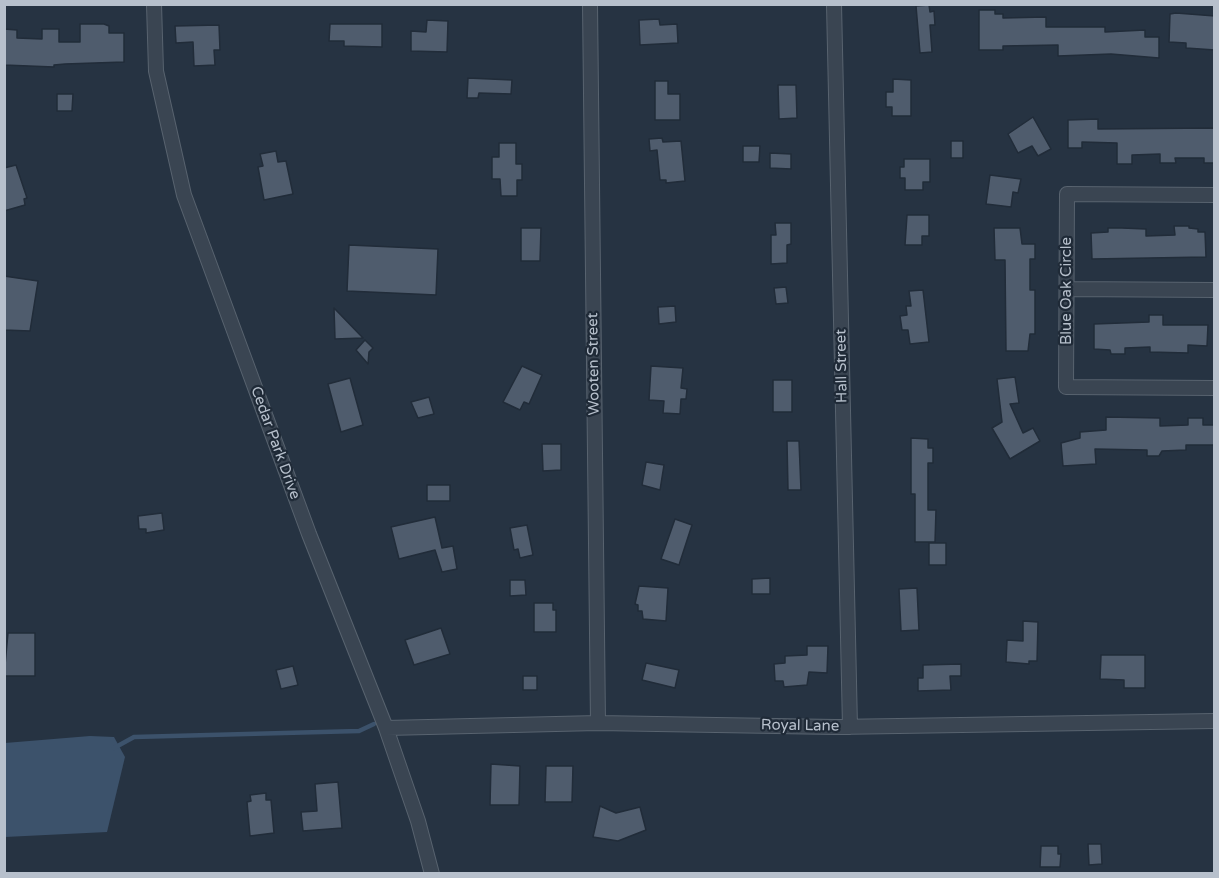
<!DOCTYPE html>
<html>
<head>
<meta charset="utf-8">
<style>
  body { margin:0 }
  #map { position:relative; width:1219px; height:878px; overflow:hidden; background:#263342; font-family:"Varela Round",sans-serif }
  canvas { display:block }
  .frame { position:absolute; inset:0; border:6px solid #b7c0cc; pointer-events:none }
</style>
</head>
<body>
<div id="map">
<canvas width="1219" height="878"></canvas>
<div class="frame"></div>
</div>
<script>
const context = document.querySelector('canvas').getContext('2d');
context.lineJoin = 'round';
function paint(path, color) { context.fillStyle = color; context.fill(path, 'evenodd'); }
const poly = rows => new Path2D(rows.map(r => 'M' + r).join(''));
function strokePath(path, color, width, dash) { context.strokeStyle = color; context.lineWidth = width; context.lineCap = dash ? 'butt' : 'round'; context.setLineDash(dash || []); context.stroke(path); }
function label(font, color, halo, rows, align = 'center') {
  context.font = font + ' "Varela Round",sans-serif'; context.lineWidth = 4.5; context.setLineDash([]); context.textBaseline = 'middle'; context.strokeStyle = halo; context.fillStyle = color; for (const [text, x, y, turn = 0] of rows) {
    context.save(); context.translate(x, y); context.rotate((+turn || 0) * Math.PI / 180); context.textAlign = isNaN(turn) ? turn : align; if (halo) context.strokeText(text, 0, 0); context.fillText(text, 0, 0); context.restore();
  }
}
const water = poly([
  [90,736,114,737,125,757,107,832,5,837,5,743]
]);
const stream = poly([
  [114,748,134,737,359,731,374,724]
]);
const building = poly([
  [929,5,930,12,934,11,935,25,930,25,932,52,920,53,916,6,929,5],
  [979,10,995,10,995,14,1003,14,1003,18,1046,17,1046,27,1105,27,1105,32,1145,30,1145,37,1159,37,1159,58,1111,54,1058,56,1058,45,1003,46,1003,50,979,50,979,10],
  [1176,13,1215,16,1215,50,1186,48,1186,43,1169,42,1170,14,1176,13],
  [659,19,660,25,677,24,678,43,640,45,639,20,659,19],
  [427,20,448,21,447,52,411,51,411,31,426,32,427,20],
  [80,24,104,24,109,26,109,33,124,33,124,62,65,64,54,65,54,67,4,65,4,29,17,30,17,38,42,39,42,29,59,29,59,42,80,42,80,24],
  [330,24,382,24,382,47,344,46,344,41,329,41,330,24],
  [219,25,220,50,214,50,215,65,194,66,193,42,176,43,175,26,219,25],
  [468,78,512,80,511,94,479,93,478,98,467,98,468,78],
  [893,79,911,80,911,116,892,116,892,107,886,107,886,92,893,92,893,79],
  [655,81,668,81,668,94,680,94,680,120,655,120,655,81],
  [778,85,796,85,797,118,779,119,778,85],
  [57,94,73,94,72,111,57,111,57,94],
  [1033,117,1051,149,1038,156,1032,146,1018,153,1008,134,1033,117],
  [1098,119,1098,129,1215,128,1215,163,1204,163,1204,158,1175,158,1176,163,1160,163,1160,154,1132,155,1132,164,1117,164,1117,143,1082,142,1082,148,1068,148,1068,120,1098,119],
  [662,138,663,142,681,141,685,181,666,183,666,180,660,180,657,150,650,151,649,139,662,138],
  [951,141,963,141,963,158,951,158,951,141],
  [499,143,516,143,516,164,522,164,522,180,517,180,517,196,501,196,500,179,492,179,492,157,499,157,499,143],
  [743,146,760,146,759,162,743,162,743,146],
  [276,151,278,162,286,161,293,194,264,200,258,167,263,166,260,154,276,151],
  [770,153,791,154,791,169,770,168,770,153],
  [904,159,930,159,930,182,923,182,923,190,905,190,905,178,900,178,900,167,904,167,904,159],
  [16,165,27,198,24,199,25,205,4,211,4,168,16,165],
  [990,175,1021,179,1018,193,1013,192,1011,207,986,204,990,175],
  [907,215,929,215,929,236,922,236,922,245,905,245,907,215],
  [775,223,791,223,791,244,787,245,787,263,771,264,771,235,776,235,775,223],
  [1174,226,1189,226,1189,228,1198,229,1198,232,1205,232,1206,257,1092,259,1091,233,1108,232,1108,228,1122,228,1146,229,1146,236,1175,235,1174,226],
  [521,228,541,228,540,261,521,261,521,228],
  [994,228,1020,228,1022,244,1035,244,1035,259,1030,259,1030,290,1035,290,1035,334,1030,334,1028,351,1006,351,1005,260,995,260,994,228],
  [349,245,438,249,436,295,347,291,349,245],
  [4,276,38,281,30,331,4,330,4,276],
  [786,287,788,303,776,304,774,288,786,287],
  [923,290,929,342,910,344,908,330,902,330,900,316,907,315,906,306,911,306,909,291,923,290],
  [675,306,676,322,659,324,658,307,675,306],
  [334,308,363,338,335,339,334,308],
  [1149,315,1163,315,1163,325,1208,325,1207,346,1188,345,1188,353,1150,352,1150,347,1125,348,1125,354,1111,354,1110,350,1094,349,1094,324,1149,322,1149,315],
  [365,340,373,348,369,352,368,364,356,350,365,340],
  [522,366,542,375,529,404,524,402,520,410,503,402,522,366],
  [651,366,683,368,681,388,687,389,686,399,681,399,680,414,663,413,664,401,649,400,651,366],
  [1015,377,1019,403,1010,404,1023,433,1033,428,1040,441,1010,459,992,428,1002,422,997,379,1015,377],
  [350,378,363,425,341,432,328,384,350,378],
  [773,380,792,380,792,412,773,412,773,380],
  [429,397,434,414,418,418,411,402,429,397],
  [1106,417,1160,418,1160,426,1188,425,1188,418,1203,418,1203,425,1215,425,1215,445,1186,445,1186,450,1162,451,1159,456,1147,456,1147,450,1095,449,1096,464,1063,466,1061,443,1080,438,1080,432,1106,430,1106,417],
  [911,438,928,439,928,448,933,448,933,463,928,463,928,510,936,510,935,542,915,542,915,494,911,494,911,438],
  [787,441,799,441,801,490,788,490,787,441],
  [542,444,561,444,561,470,543,471,542,444],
  [646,462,664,465,660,490,642,485,646,462],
  [427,485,450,485,450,501,427,501,427,485],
  [162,513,164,530,146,533,146,529,139,529,138,516,162,513],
  [435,517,442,548,453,546,457,569,442,572,435,550,399,559,391,527,435,517],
  [675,519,692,525,679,565,661,559,675,519],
  [527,525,533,555,520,558,518,549,514,550,510,528,527,525],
  [929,543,946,543,946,565,929,565,929,543],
  [770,578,770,594,752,594,752,579,770,578],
  [510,580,525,580,526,595,510,596,510,580],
  [639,586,668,588,666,621,643,619,642,611,638,611,638,605,635,604,639,586],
  [917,588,919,630,901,631,899,589,917,588],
  [534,603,553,603,553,610,556,610,556,632,534,632,534,603],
  [1023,621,1038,622,1037,661,1029,661,1029,664,1006,662,1007,640,1023,641,1023,621],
  [441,628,450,654,414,665,405,640,441,628],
  [8,633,35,633,35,676,4,676,8,633],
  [807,646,828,646,827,673,809,672,807,685,784,687,783,681,775,681,774,664,785,663,785,656,807,655,807,646],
  [1101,655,1145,655,1145,688,1124,688,1124,680,1100,679,1101,655],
  [646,663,679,670,675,688,642,680,646,663],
  [961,664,961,676,950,676,951,690,918,691,918,678,923,678,923,665,961,664],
  [293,666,298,685,281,689,276,670,293,666],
  [523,676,537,676,537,690,523,690,523,676],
  [491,764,520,766,519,805,490,805,491,764],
  [546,766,573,766,572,802,545,802,546,766],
  [338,782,342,828,303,831,301,812,317,811,315,784,338,782],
  [266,793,266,800,271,800,274,833,250,836,247,802,251,801,250,795,266,793],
  [600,806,616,813,640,807,646,830,618,841,593,837,600,806],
  [1088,844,1101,844,1102,864,1089,865,1088,844],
  [1041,846,1058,846,1058,854,1061,854,1060,867,1040,867,1041,846]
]);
const minor = poly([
  [154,4,156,71,184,195,309,534,386,728,418,821,432,874],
  [590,4,598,723],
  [834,4,850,727],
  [1214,195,1067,194,1066,387,1214,388],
  [1067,289,1214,290],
  [386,728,598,723,835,727,1214,721]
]);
const streetNames = [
  ["Blue Oak Circle",1067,291,-90],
  ["Wooten Street",594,364,-91],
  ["Hall Street",842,366,-91],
  ["Cedar Park Drive",275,443,70],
  ["Royal Lane",800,726,1]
];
paint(water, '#3c526b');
strokePath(stream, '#3c526b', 4.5);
paint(building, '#4f5c6d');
strokePath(building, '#212c39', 1.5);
strokePath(minor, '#58636f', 16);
strokePath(minor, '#3a4552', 14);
label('15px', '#b7c0cc', '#1f2a37', streetNames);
</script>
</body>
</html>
